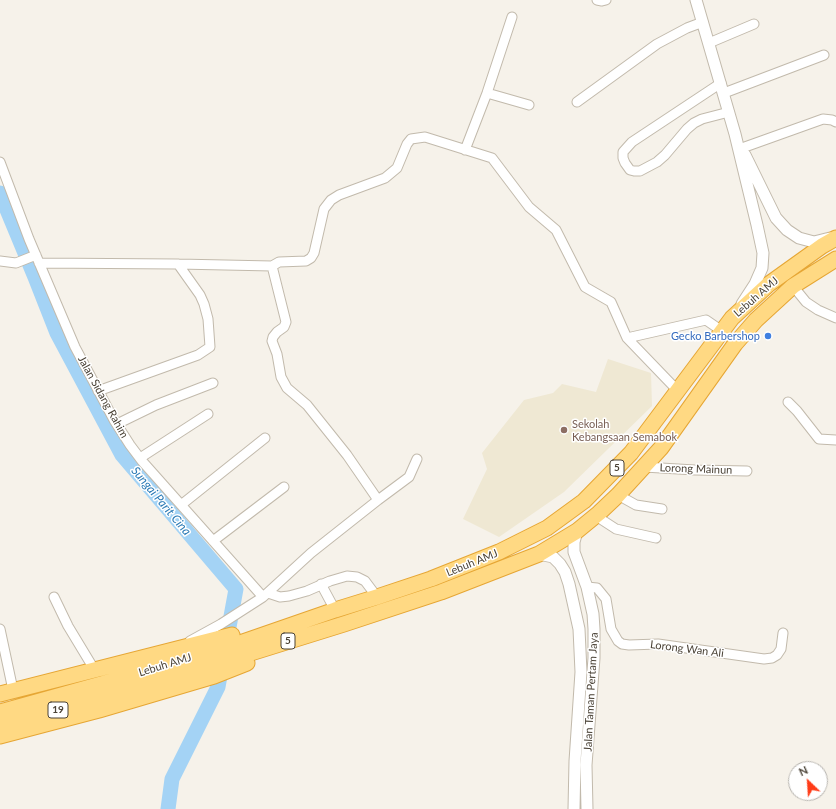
<!DOCTYPE html>
<html>
<head>
<meta charset="utf-8">
<style>
  body { margin:0 }
  #map { position:relative; width:836px; height:809px; overflow:hidden; background:#f6f2ea; font-family:Lato,sans-serif }
  canvas { display:block }
  .north { position:absolute; left:788px; top:761px; width:40px; height:40px; box-sizing:border-box; background:#fff; border:1px solid #b7b4af; border-radius:50%; rotate:335deg; font-size:11px; font-weight:700; line-height:16px; text-align:center; color:#4b4337 }
  .north::after { content:''; display:block; margin:auto; width:14px; height:18px; background:#ff3c18; clip-path:polygon(50% 0,100% 100%,50% 72%,0 100%) }
</style>
</head>
<body>
<div id="map">
<canvas width="836" height="809"></canvas>
<div class="north">N</div>
</div>
<script>
const context = document.querySelector('canvas').getContext('2d');
context.lineJoin = 'round';
function paint(path, color) { context.fillStyle = color; context.fill(path, 'evenodd'); }
const poly = rows => new Path2D(rows.map(r => 'M' + r).join(''));
function strokePath(path, color, width, dash) { context.strokeStyle = color; context.lineWidth = width; context.lineCap = dash ? 'butt' : 'round'; context.setLineDash(dash || []); context.stroke(path); }
function label(font, color, halo, rows, align = 'center') {
  context.font = font + ' Lato,sans-serif'; context.lineWidth = 3; context.setLineDash([]); context.textBaseline = 'middle'; context.strokeStyle = halo; context.fillStyle = color; for (const [text, x, y, turn = 0] of rows) {
    context.save(); context.translate(x, y); context.rotate((+turn || 0) * Math.PI / 180); context.textAlign = isNaN(turn) ? turn : align; if (halo) context.strokeText(text, 0, 0); context.fillText(text, 0, 0); context.restore();
  }
}
const education = poly([
  [608,359,651,373,652,406,564,492,499,537,463,519,487,469,482,453,524,400,553,393,562,384,596,392]
]);
const river = poly([
  [0,193,35,277,57,333,122,455,236,589,218,687,172,779,168,809]
]);
const minor = poly([
  [597,0,602,1,606,0],
  [709,43,754,24],
  [721,83,632,142,623,152,623,158,625,163,630,170,634,171,640,171,657,162,665,155,687,129,694,123,702,119,729,112],
  [487,93,529,105],
  [724,93,824,55],
  [577,102,657,44,687,28,703,22],
  [742,148,823,119,832,120,836,122],
  [465,150,487,93,512,17],
  [0,162,29,239,75,347,114,420,130,445,142,461,263,597],
  [0,261,16,263,36,255],
  [39,263,178,264,272,266,279,262,306,261,311,258,314,253,324,209,331,200,339,195,385,178,397,168,407,144,411,139,425,137,492,158,529,207,556,230,585,287,611,302,627,338,678,391],
  [272,266,286,322,284,327,277,332,273,337,272,341,277,354,281,377,287,388,307,405,347,455,378,500],
  [793,286,806,302,818,310,836,318],
  [627,338,706,320,722,331],
  [98,391,198,355,210,347,208,319,204,304,200,295,178,264],
  [788,402,797,411,819,439,836,440],
  [117,424,156,405,213,383],
  [140,458,208,414],
  [644,467,695,470,747,471],
  [618,495,636,505,662,509],
  [181,505,265,438],
  [596,516,616,529,656,538],
  [213,541,284,487],
  [321,584,335,610],
  [587,587,597,588,606,599,611,629,618,641,622,644,629,645,658,644,764,659,772,658,777,655,781,649,783,633],
  [268,593,280,597,289,596,307,591,330,581,347,576,357,577,365,581,377,597],
  [54,597,68,626,94,669],
  [0,629,13,690],
  [190,641,221,624,263,597,311,553,378,500,409,477,417,459]
]);
const tertiary = poly([
  [696,0,735,134,757,225,763,253,762,268,755,284,742,304],
  [745,155,776,218,787,230,799,238,814,242,830,238],
  [577,531,574,542,574,552,587,587,593,614,594,629,594,658,586,765,587,809],
  [539,554,553,557,560,564,565,572,569,584,579,629,581,672,575,761,574,809]
]);
const trunk = poly([
  [0,694,232,635],
  [0,712,112,681,234,645,335,610,377,597,431,579,499,552,547,528,584,501,631,453,732,318,769,284,822,246,836,238],
  [0,725,116,695,344,624,441,592,539,554,577,531,599,513,618,495,661,448,735,344,756,320,793,286,836,259],
  [0,736,99,710,214,676,247,663]
]);
const markers = [
  [768,336,4,"#3f7fe0"],
  [564,430,4,"#8d6e63"]
];
const shields = [
  [617,468,14],
  [288,641,14],
  [58,710,20]
];
const shieldNames = [
  ["5",617,468],
  ["5",288,641],
  ["19",58,710]
];
const streetNames = [
  ["Lebuh AMJ",756,297,-41],
  ["Jalan Sidang Rahim",103,397,61],
  ["Lorong Mainun",696,469,2],
  ["Lebuh AMJ",472,563,-22],
  ["Lorong Wan Ali",687,649,7],
  ["Lebuh AMJ",165,665,-17],
  ["Jalan Taman Pertam Jaya",591,692,-87]
];
const shopNames = [
  ["Gecko Barbershop",760,336]
];
const educationNames = [
  ["Sekolah",572,424],
  ["Kebangsaan Semabok",572,437]
];
const waterNames = [
  ["Sungai Parit Cina",161,501,50]
];
paint(education, '#efe8d3');
strokePath(river, '#a4d3f5', 15);
strokePath(minor, '#c2baac', 11);
strokePath(tertiary, '#c2baac', 13);
strokePath(trunk, '#e6a634', 17);
strokePath(minor, '#fff', 9);
strokePath(tertiary, '#fff', 11);
strokePath(trunk, '#ffd983', 15);
for (const [x, y, r, color] of markers) { const dot = new Path2D(); dot.arc(x, y, r, 0, 2 * Math.PI); context.fillStyle = color; context.fill(dot); strokePath(dot, '#fff', 1.5); }
for (const [x, y, w] of shields) { const box = new Path2D(); box.roundRect(x - w / 2, y - 8, w, 16, 3); context.fillStyle = '#fff'; context.fill(box); strokePath(box, '#4b4337', 1); }
label('bold 10px', '#4b4337', null, shieldNames);
label('11px', '#4b4337', '#fff', streetNames);
label('11px', '#366cbe', '#fff', shopNames, 'right');
label('11px', '#785e54', '#fff', educationNames, 'left');
label('italic 12px', '#2879b5', '#fff', waterNames);
</script>
</body>
</html>
